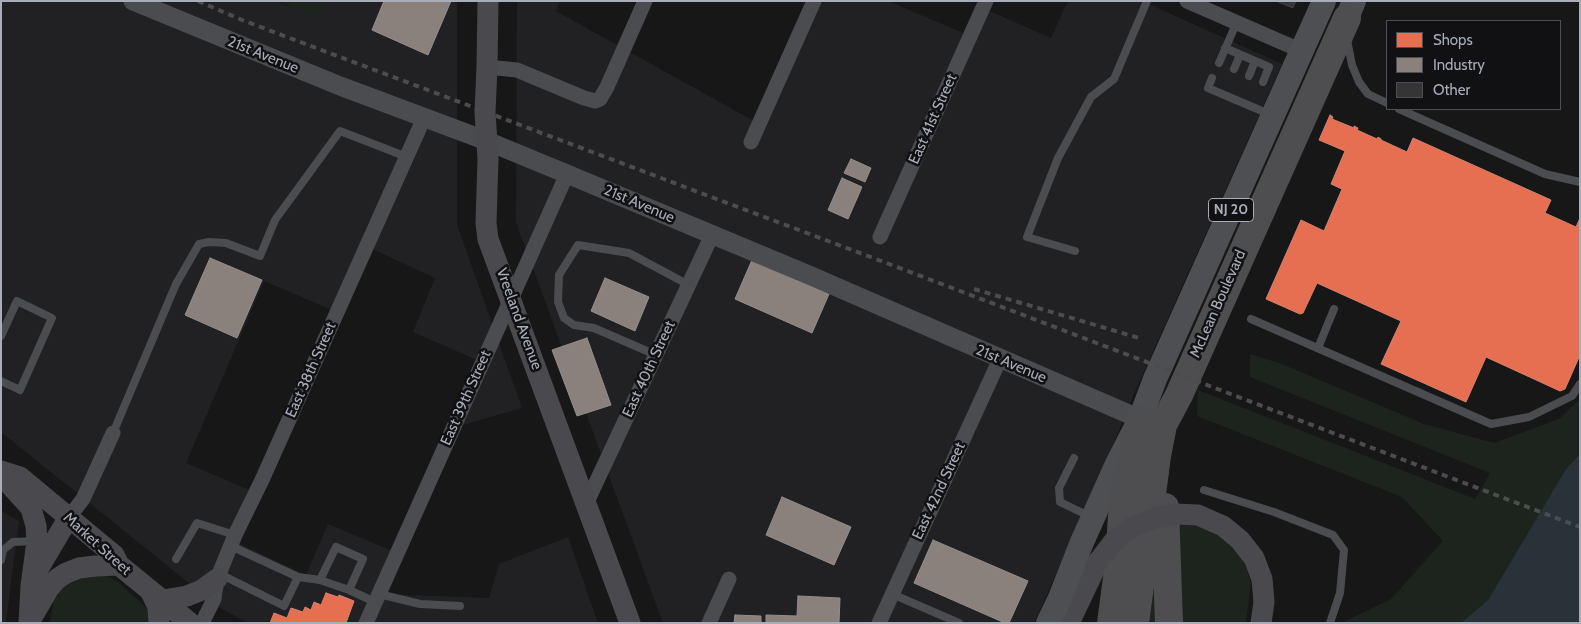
<!DOCTYPE html>
<html>
<head>
<meta charset="utf-8">
<style>
  body { margin:0 }
  #map { position:relative; width:1581px; height:624px; overflow:hidden; background:#171717; font-family:Cabin,sans-serif }
  canvas { display:block }
  .frame { position:absolute; inset:0; border:2px solid #a8adb8; pointer-events:none }
  .legend { position:absolute; left:1386px; top:20px; width:175px; height:90px; box-sizing:border-box; background:#111113; border:1px solid #4d4f55; margin:0; padding:6px 9px; list-style:none; font-size:15px; color:#a8adb8 }
  .legend li { display:flex; align-items:center; gap:10px; height:25px }
  .legend b { width:25px; border:1px solid #4d4f55 }
</style>
</head>
<body>
<div id="map">
<canvas width="1581" height="624"></canvas>
<div class="frame"></div>
<ul class="legend">
<li><b style="height:14px;background:#e76f51"></b>Shops</li>
<li><b style="height:14px;background:#8a817c"></b>Industry</li>
<li><b style="height:14px;background:#353536"></b>Other</li>
</ul>
</div>
<script>
const context = document.querySelector('canvas').getContext('2d');
context.lineJoin = 'round';
function paint(path, color) { context.fillStyle = color; context.fill(path, 'evenodd'); }
const poly = rows => new Path2D(rows.map(r => 'M' + r).join(''));
function strokePath(path, color, width, dash) { context.strokeStyle = color; context.lineWidth = width; context.lineCap = dash ? 'butt' : 'round'; context.setLineDash(dash || []); context.stroke(path); }
function label(font, color, halo, rows, align = 'center') {
  context.font = font + ' Cabin,sans-serif'; context.lineWidth = 5; context.setLineDash([]); context.textBaseline = 'middle'; context.strokeStyle = halo; context.fillStyle = color; for (const [text, x, y, turn = 0] of rows) {
    context.save(); context.translate(x, y); context.rotate((+turn || 0) * Math.PI / 180); context.textAlign = isNaN(turn) ? turn : align; if (halo) context.strokeText(text, 0, 0); context.fillText(text, 0, 0); context.restore();
  }
}
const built = poly([
  [1,1,276,1,293,8,279,1,457,1,457,225,522,408,459,426,486,364,413,332,435,278,368,247,339,313,264,281,186,463,261,495,240,544,306,575,328,524,400,554,383,594,489,598,499,564,568,537,598,623,248,623,220,608,1,432],
  [517,1,560,1,556,11,761,125,816,1,888,1,973,37,985,9,1051,38,1068,1,1142,1,1282,64,1134,394,1099,479,1034,623,663,623,516,222],
  [1,511,19,521,6,623,1,623]
]);
const green = poly([
  [279,1,325,1,318,18],
  [1250,354,1282,364,1424,424,1494,443,1559,419,1580,399,1580,454,1566,469,1488,600,1461,623,1342,623,1391,599,1443,541,1402,497,1197,416,1198,390,1475,499,1490,473,1250,377],
  [1169,520,1198,523,1238,546,1251,582,1246,623,1175,623],
  [100,574,109,577,118,582,138,600,147,609,152,617,153,623,50,623,54,598,70,579],
  [1154,576,1159,623,1148,623]
]);
const water = poly([
  [1580,454,1580,623,1461,623,1488,600,1566,469]
]);
const shops = poly([
  [1330,115,1333,117,1332,119,1354,128,1354,126,1358,128,1357,130,1377,139,1378,137,1381,139,1381,140,1407,152,1413,138,1551,200,1545,213,1576,227,1580,218,1580,355,1565,389,1560,391,1486,357,1466,402,1381,364,1401,321,1317,283,1303,313,1300,314,1266,299,1301,220,1324,231,1342,189,1331,184,1345,151,1319,140,1330,115],
  [326,593,338,597,339,595,354,601,346,623,270,623,274,613,287,618,291,608,303,612,305,607,311,610,314,602,321,605,326,593]
]);
const industry = poly([
  [384,1,451,1,428,55,372,30,384,1],
  [851,159,871,168,865,182,844,173,851,159],
  [842,178,862,187,848,219,828,210,842,178],
  [210,258,262,280,237,338,185,315,210,258],
  [752,260,829,294,812,333,735,299,752,260],
  [605,278,649,297,635,331,591,311,605,278],
  [587,338,611,405,577,416,552,350,587,338],
  [782,497,851,527,834,565,766,535,782,497],
  [933,540,1028,581,1009,623,1005,623,914,583,933,540],
  [798,596,840,598,839,623,766,623,766,615,797,616,798,596],
  [735,615,761,616,761,623,734,623,735,615]
]);
const building = poly([
  [1276,1,1296,1,1293,8,1276,1]
]);
const service = poly([
  [1347,40,1352,65,1359,82,1368,94,1387,103],
  [1225,48,1269,67,1263,82],
  [1219,63,1236,24],
  [1234,69,1240,55],
  [1249,76,1255,61],
  [1212,78,1208,88,1269,114],
  [1399,109,1545,174,1580,182],
  [1075,251,1027,237,1058,158,1091,97,1114,79,1147,1],
  [1251,319,1491,424,1529,417,1572,396,1580,384],
  [1,336,17,301,52,318,20,390,1,381],
  [1318,348,1334,309],
  [656,355,594,328,574,325,564,318,558,302,559,275,578,245,629,253,689,285],
  [113,433,176,284,199,244,209,242,226,243,260,256,275,220,340,131,407,157],
  [1074,458,1059,488,1060,502,1091,517],
  [1204,490,1274,512,1333,535,1344,550,1340,593,1330,623],
  [176,559,197,523,235,535],
  [1,560,3,550,13,542,35,541],
  [220,574,284,606,298,577,231,546],
  [298,577,320,580,349,590],
  [320,580,336,547,363,559,349,590,375,602],
  [379,594,420,604,460,606],
  [892,594,959,623]
]);
const minor = poly([
  [1187,1,1302,51],
  [487,67,517,70,584,98,595,101,600,99,607,87,645,1],
  [751,142,814,1],
  [880,237,986,1],
  [586,504,712,235],
  [69,517,83,499,113,433],
  [202,623,214,599,217,579,235,535,262,480,424,118],
  [366,623,567,174],
  [709,623,729,579],
  [879,623,1000,359]
]);
const tertiary = poly([
  [133,1,340,86,487,141,567,174,809,275,1140,419]
]);
const secondary = poly([
  [488,1,487,67,485,112,488,159,486,223,488,239,630,623],
  [1,471,20,477,114,555,119,565,190,623],
  [5,476,11,486,31,508,36,526,37,541,31,586,29,623],
  [1175,514,1198,515,1223,526,1240,540,1254,558,1262,579,1264,602,1261,623],
  [37,571,69,517],
  [150,590,158,607,159,623],
  [163,600,187,596,202,590,217,579],
  [31,619,49,588,57,579,66,573,79,568,95,566,119,565],
  [1069,623,1098,562]
]);
const primary = poly([
  [1347,18,1354,1],
  [1048,623,1060,598,1082,542,1117,464,1140,419,1155,379,1324,1]
]);
const motorway = poly([
  [1165,507,1169,623],
  [1111,623,1119,563,1122,516,1125,493,1140,419],
  [1135,623,1157,456,1163,425,1179,395,1347,18]
]);
const rail = poly([
  [198,1,242,20,897,267,1580,527],
  [974,289,1139,338]
]);
const secondaryBridge = poly([
  [1098,562,1114,541,1132,527,1153,519,1175,514]
]);
const shields = [
  [1231,210,45]
];
const shieldNames = [
  ["NJ 20",1231,210]
];
const streetNames = [
  ["21st Avenue",263,55,22],
  ["East 41st Street",933,119,-66],
  ["21st Avenue",639,204,23],
  ["McLean Boulevard",1218,304,-66],
  ["Vreeland Avenue",519,319,70],
  ["21st Avenue",1011,364,23],
  ["East 40th Street",649,369,-65],
  ["East 38th Street",311,370,-66],
  ["East 39th Street",466,398,-66],
  ["East 42nd Street",939,491,-65],
  ["Market Street",97,544,42]
];
paint(built, '#212123');
paint(green, '#1d241e');
paint(water, '#2a3239');
paint(shops, '#e76f51');
strokePath(shops, '#d48270', 1);
paint(industry, '#8a817c');
strokePath(industry, '#938e8e', 1);
paint(building, '#353536');
strokePath(building, '#3f4043', 1);
strokePath(service, '#4b4c50', 8);
strokePath(minor, '#4b4c50', 15);
strokePath(tertiary, '#4b4c50', 19);
strokePath(secondary, '#4a4a4e', 21);
strokePath(primary, '#4d4f52', 24);
strokePath(motorway, '#4e4e51', 28);
strokePath(rail, '#4b4c4f', 4, [6, 5]);
strokePath(secondaryBridge, '#4a4a4e', 21);
for (const [x, y, w] of shields) { const box = new Path2D(); box.roundRect(x - w / 2, y - 11.5, w, 23, 4); context.fillStyle = '#111113'; context.fill(box); strokePath(box, '#a8adb8', 1); }
label('bold 14px', '#a8adb8', null, shieldNames);
label('15px', '#a8adb8', '#111113', streetNames);
</script>
</body>
</html>
